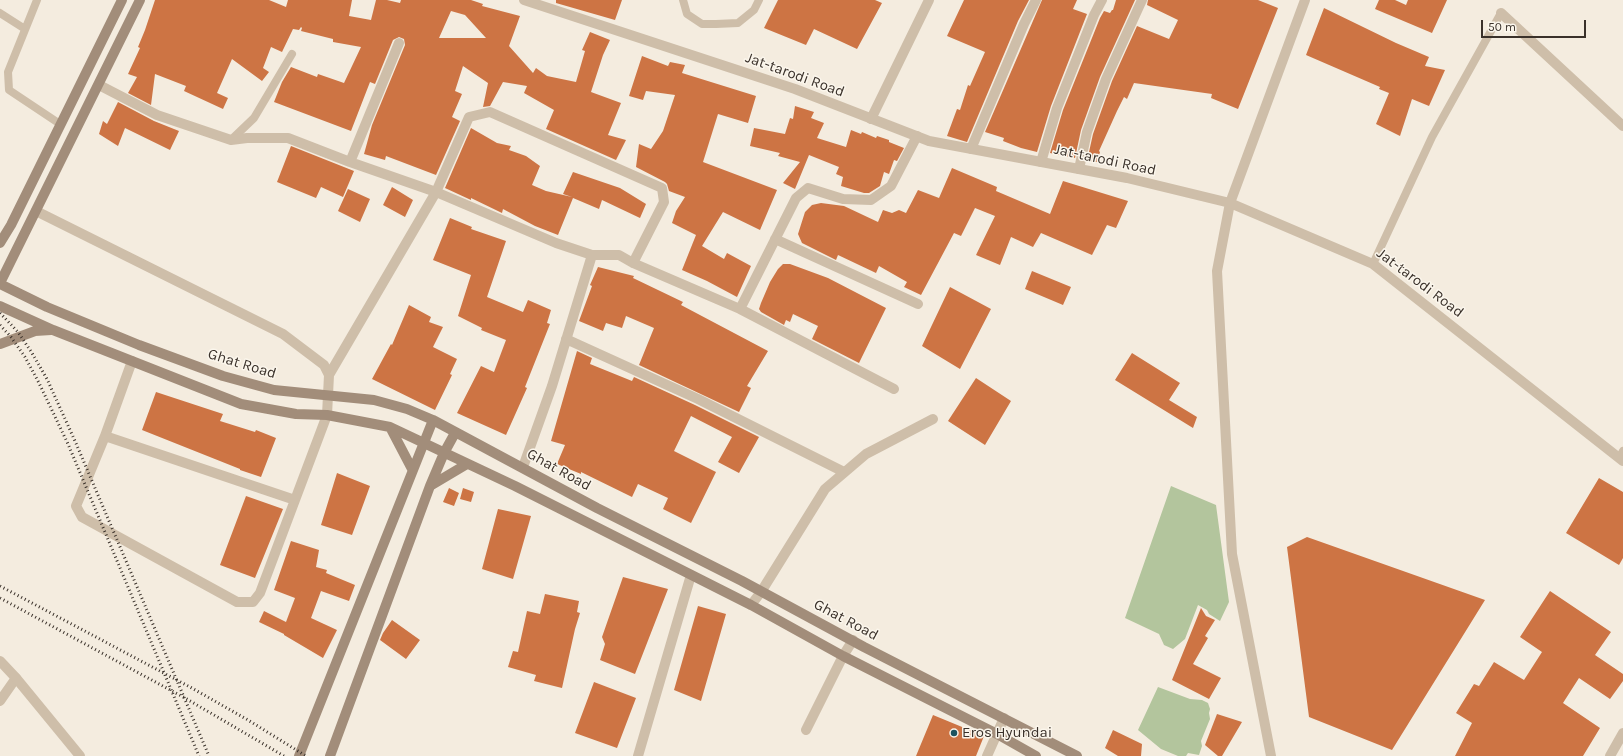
<!DOCTYPE html>
<html>
<head>
<meta charset="utf-8">
<style>
  body { margin:0 }
  #map { position:relative; width:1623px; height:756px; overflow:hidden; background:#f4ecdf; font-family:Karla,sans-serif }
  canvas { display:block }
  .scale { position:absolute; left:1481px; top:20px; width:105px; height:18px; box-sizing:border-box; border:2px solid #3a312a; border-top:0; padding-left:5px; font-size:12px; line-height:14px; white-space:nowrap; color:#3a312a; -webkit-text-stroke:3px #fbf6ec; paint-order:stroke }
</style>
</head>
<body>
<div id="map">
<canvas width="1623" height="756"></canvas>
<div class="scale">50 m</div>
</div>
<script>
const context = document.querySelector('canvas').getContext('2d');
context.lineJoin = 'round';
function paint(path, color) { context.fillStyle = color; context.fill(path, 'evenodd'); }
const poly = rows => new Path2D(rows.map(r => 'M' + r).join(''));
function strokePath(path, color, width, dash) { context.strokeStyle = color; context.lineWidth = width; context.lineCap = dash ? 'butt' : 'round'; context.setLineDash(dash || []); context.stroke(path); }
function label(font, color, halo, rows, align = 'center') {
  context.font = font + ' Karla,sans-serif'; context.lineWidth = 3; context.setLineDash([]); context.textBaseline = 'middle'; context.strokeStyle = halo; context.fillStyle = color; for (const [text, x, y, turn = 0] of rows) {
    context.save(); context.translate(x, y); context.rotate((+turn || 0) * Math.PI / 180); context.textAlign = isNaN(turn) ? turn : align; if (halo) context.strokeText(text, 0, 0); context.fillText(text, 0, 0); context.restore();
  }
}
const green = poly([
  [1171,486,1216,505,1229,602,1220,621,1209,614,1207,610,1198,605,1185,639,1173,649,1164,645,1159,634,1125,618],
  [1158,687,1190,699,1202,700,1208,703,1210,709,1209,713,1210,719,1201,741,1202,746,1199,755,1188,753,1186,756,1178,756,1161,749,1138,730]
]);
const building = poly([
  [155,0,269,0,286,7,288,0,352,0,349,16,371,20,376,0,387,0,400,3,401,0,471,0,483,4,482,6,520,16,509,46,533,73,536,68,547,76,576,82,585,51,582,50,590,32,610,40,603,55,591,92,621,103,608,135,626,140,616,160,546,129,554,110,524,93,527,86,503,82,490,106,483,107,488,83,463,66,455,91,462,94,452,117,460,121,436,175,386,156,385,160,364,154,372,125,405,45,404,39,399,37,393,40,375,84,370,82,351,131,274,102,282,82,291,67,317,77,318,74,344,83,361,47,333,42,333,39,301,31,302,28,301,27,299,30,293,29,282,52,271,47,263,68,269,72,262,81,232,59,217,93,228,98,223,109,184,91,186,86,155,74,151,105,128,93,137,77,128,74,140,48,138,47,145,30],
  [451,11,465,15,486,38,439,38],
  [556,0,622,0,615,20,556,3],
  [778,0,875,0,882,3,857,49,814,29,806,45,764,28],
  [964,0,1029,0,1018,21,967,142,947,136,957,109,960,110,968,85,970,86,985,52,947,36],
  [1042,0,1077,0,1073,9,1087,14,1051,106,1037,152,1021,148,1003,141,1004,138,985,132],
  [1116,0,1135,0,1100,77,1081,130,1075,158,1050,153,1063,110,1100,18,1104,11,1110,13,1112,10,1113,10],
  [1148,0,1258,0,1278,8,1238,109,1211,98,1212,94,1134,83,1127,99,1124,97,1117,111,1099,151,1100,152,1097,162,1087,161,1093,134,1112,81,1137,26,1169,39,1178,20,1147,5],
  [1379,0,1395,0,1406,5,1408,0,1447,0,1432,33,1375,9],
  [1324,8,1396,43,1429,57,1425,66,1445,70,1429,106,1412,99,1400,136,1376,124,1389,93,1379,89,1380,87,1306,55],
  [642,56,668,66,670,62,685,65,682,73,756,96,748,123,718,114,703,162,777,190,760,230,723,212,702,246,724,259,727,253,751,266,737,297,707,281,682,270,696,235,672,223,676,211,685,197,669,191,667,184,665,182,636,167,639,144,651,149,663,131,675,95,646,91,643,100,629,96],
  [118,102,154,121,179,131,170,150,125,128,118,146,99,134,103,121,107,124],
  [795,106,814,112,811,118,824,123,817,138,846,147,851,130,861,134,862,132,876,138,877,136,889,140,889,142,904,148,897,161,894,160,889,174,884,172,880,186,869,193,864,193,841,186,843,177,836,174,839,167,809,155,795,189,783,183,800,162,778,156,780,153,750,146,754,128,785,134,790,118,793,119],
  [471,128,497,143,511,146,509,150,526,156,540,166,532,185,546,191,572,197,563,194,573,172,620,188,646,204,640,218,602,200,599,209,573,198,558,235,535,226,503,209,502,213,471,198,471,200,445,188],
  [291,146,354,171,343,197,321,187,316,198,277,182],
  [952,168,997,187,996,191,1050,214,1063,181,1128,201,1116,228,1107,225,1092,255,1041,233,1033,247,1011,237,1000,265,976,255,995,216,975,208,961,236,954,233,921,295,904,287,907,282,879,266,876,273,838,255,836,260,802,243,798,234,805,212,812,205,821,203,844,206,878,222,883,210,892,213,899,210,906,213,918,190,939,198],
  [392,187,413,200,405,217,383,205],
  [348,189,370,199,360,222,338,211],
  [450,218,472,227,471,229,506,241,487,297,523,312,528,300,551,310,547,323,550,324,525,387,527,388,506,435,457,413,481,366,494,372,506,340,481,330,482,328,458,316,471,275,433,260],
  [783,264,790,264,828,278,886,308,859,363,812,339,818,326,793,314,790,322,786,320,784,325,761,312,759,309,761,303,770,282,778,269],
  [598,267,634,276,633,278,683,302,681,305,768,351,747,386,751,388,739,412,639,365,654,328,626,316,622,328,606,323,603,331,579,321,592,286,590,285],
  [1032,271,1071,287,1063,305,1025,289],
  [950,287,991,309,960,369,922,346],
  [409,305,431,317,429,322,443,327,433,347,457,359,450,374,452,375,435,410,372,379,391,344,392,345],
  [577,351,592,358,590,364,632,381,634,377,695,405,759,437,739,473,718,462,732,437,691,416,674,451,716,472,691,523,663,509,668,498,638,484,632,497,581,472,581,474,557,464,565,445,551,441],
  [1132,353,1180,383,1169,400,1197,417,1193,428,1115,380],
  [976,378,1011,401,985,445,948,421],
  [156,392,223,414,220,421,255,432,256,430,276,438,261,477,240,470,240,469,142,430],
  [337,473,370,486,352,535,321,525],
  [1599,478,1623,492,1623,558,1619,565,1566,533],
  [449,488,459,493,454,506,443,502],
  [463,488,474,492,471,502,460,499],
  [246,496,283,509,255,578,220,565],
  [498,509,531,516,513,579,482,569],
  [1307,537,1485,600,1392,750,1309,717,1287,547],
  [291,541,319,550,316,567,327,570,326,573,355,585,349,601,321,591,311,618,337,630,323,658,284,635,284,634,259,622,264,611,286,622,295,598,274,590],
  [623,577,668,589,635,674,600,660,605,644,602,637],
  [1550,591,1611,632,1595,655,1623,674,1623,681,1610,699,1579,678,1563,703,1600,728,1583,756,1455,756,1472,723,1456,713,1474,684,1479,686,1494,662,1524,680,1542,652,1520,637],
  [545,594,579,601,577,612,580,613,575,629,562,688,534,681,536,675,508,667,513,651,518,652,527,611,540,614],
  [698,606,726,614,701,701,674,690],
  [1201,608,1206,616,1215,620,1205,636,1208,638,1193,664,1221,678,1209,699,1172,680],
  [392,620,420,640,406,659,380,640,383,633],
  [594,682,636,698,617,748,575,733],
  [1217,714,1242,722,1222,756,1218,756,1205,745],
  [933,715,984,736,976,756,916,756],
  [1113,730,1142,744,1141,756,1118,756,1105,748]
]);
const service = poly([
  [37,0,8,72,9,90,60,124],
  [683,0,687,14,702,24,716,24,738,23,754,10,759,0],
  [0,13,25,29],
  [231,140,254,118,292,54],
  [1373,264,1432,137,1501,13],
  [1619,458,1623,451]
]);
const minor = poly([
  [1501,13,1623,126],
  [99,85,157,115,231,140,247,138,288,138,350,162,436,192,556,243,592,255,619,255,633,263,740,309,894,389],
  [871,119,929,0],
  [971,149,1024,24,1036,0],
  [350,162,399,43],
  [1041,162,1057,108,1094,15,1102,0],
  [1079,169,1087,132,1106,79,1142,0],
  [36,211,283,334,324,365,329,375,327,415,295,500,260,593,253,602,237,602,82,517,76,506,105,436,295,500],
  [775,239,918,304],
  [740,309,796,198,808,188,843,199,871,200,891,186,917,136],
  [566,339,698,399,844,472],
  [329,375,436,192,469,117,490,112,662,188,664,202,633,263],
  [105,436,132,361],
  [523,467,552,386,592,255],
  [751,605,761,592,825,489,866,454,933,419],
  [0,701,16,678],
  [806,730,843,656,853,640],
  [638,756,691,575],
  [987,756,1004,718],
  [1610,756,1623,733]
]);
const tertiary = poly([
  [524,0,795,89,929,141,1127,178,1230,203,1373,264,1623,461],
  [0,661,16,678,80,756],
  [1271,756,1232,554,1217,271,1230,203,1305,0]
]);
const secondary = poly([
  [0,243,11,225,122,0],
  [0,283,140,0],
  [0,284,47,307,139,345,223,376,274,390,374,400,407,409,433,420,597,508,742,581,864,647,1077,756],
  [0,306,53,330,241,404,296,414,327,415,390,427,515,486,751,605,843,656,997,734,1036,756],
  [0,344,35,331,51,330],
  [390,427,412,469],
  [430,486,467,464],
  [299,756,433,420],
  [330,756,430,486,444,453,455,433]
]);
const rail = poly([
  [0,313,18,332,32,353,47,379,75,441,209,756],
  [0,325,11,337,25,357,39,383,68,444,199,756],
  [0,586,190,687,248,720,306,756],
  [0,598,185,698,284,756]
]);
const markers = [
  [954,733,4,"#1c535f"]
];
const streetNames = [
  ["Jat-tarodi Road",795,75,20],
  ["Jat-tarodi Road",1105,160,12],
  ["Jat-tarodi Road",1420,283,37],
  ["Ghat Road",242,364,17],
  ["Ghat Road",559,470,29],
  ["Ghat Road",846,620,28]
];
const poiNames = [
  ["Eros Hyundai",962,733]
];
paint(green, '#b3c59d');
paint(building, '#cd7444');
strokePath(service, '#cebea9', 8);
strokePath(minor, '#cebea9', 10);
strokePath(tertiary, '#cebea9', 10);
strokePath(secondary, '#a28d7a', 10);
strokePath(rail, '#3a312a', 3, [1, 3]);
for (const [x, y, r, color] of markers) { const dot = new Path2D(); dot.arc(x, y, r, 0, 2 * Math.PI); context.fillStyle = color; context.fill(dot); strokePath(dot, '#fbf6ec', 1.5); }
label('15px', '#3a312a', '#fbf6ec', streetNames);
label('15px', '#3a312a', '#fbf6ec', poiNames, 'left');
</script>
</body>
</html>
